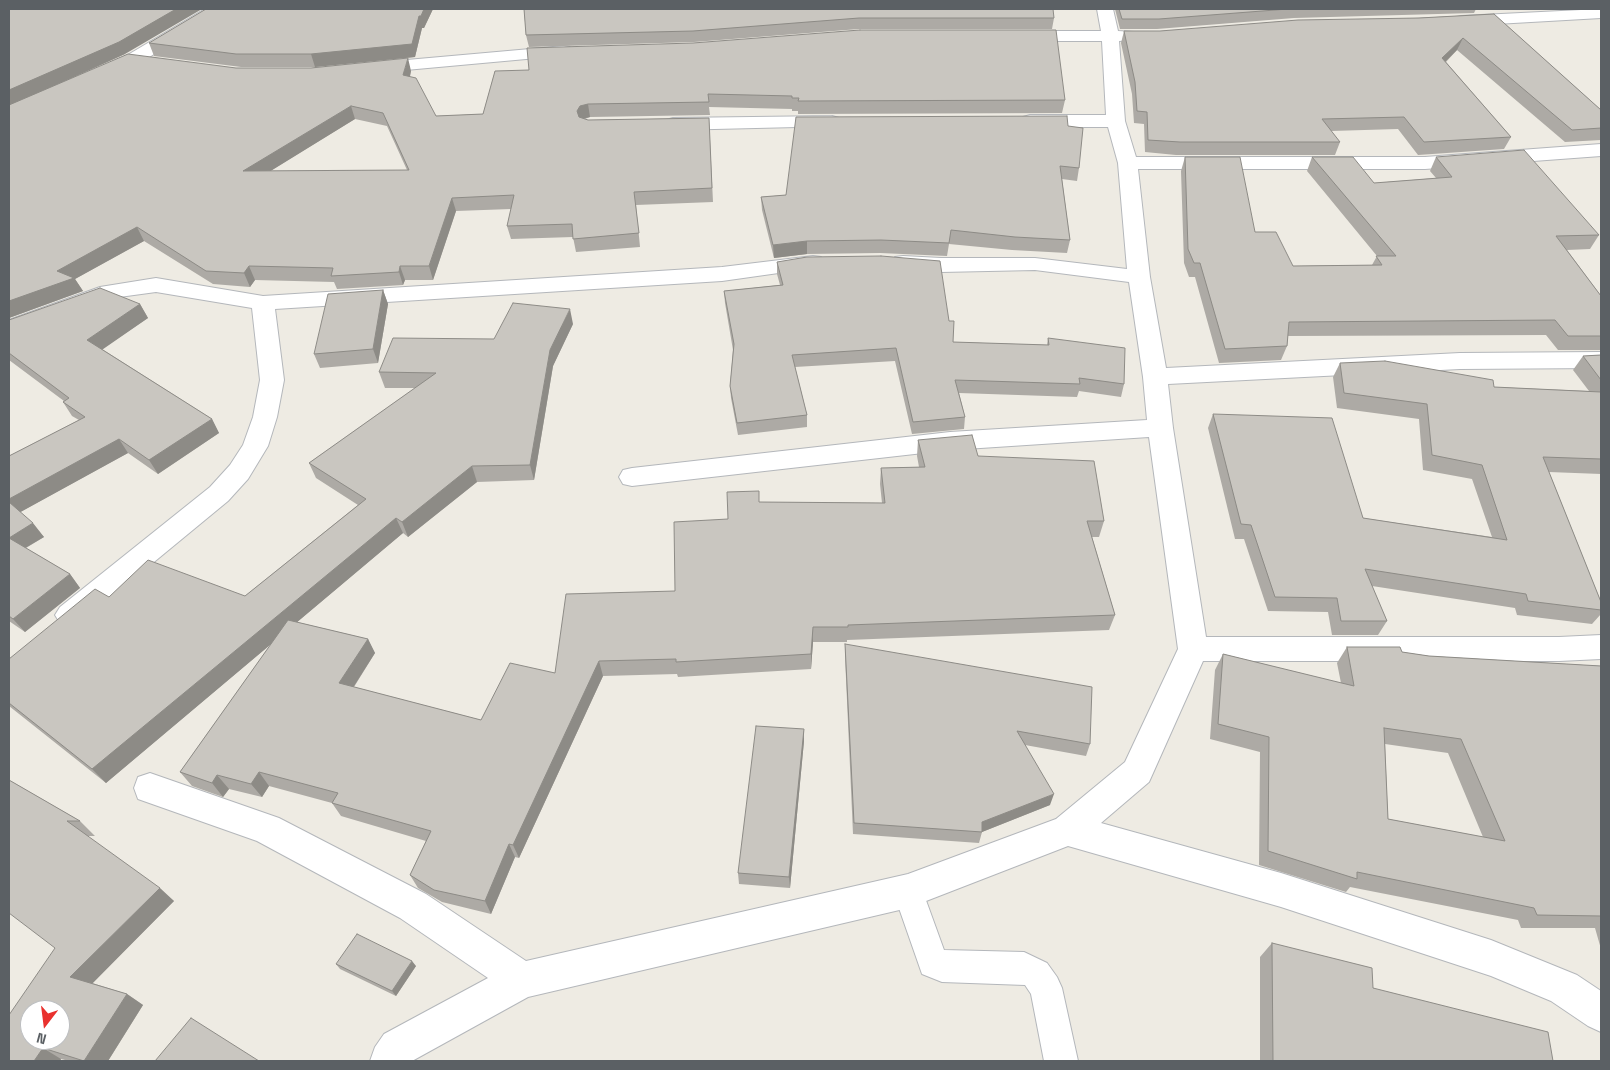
<!DOCTYPE html>
<html>
<head>
<meta charset="utf-8">
<style>
  body { margin:0 }
  #map { position:relative; width:1610px; height:1070px; overflow:hidden; background:#eeebe3; font-family:"Space Grotesk",sans-serif }
  canvas { display:block }
  .frame { position:absolute; inset:0; border:10px solid #5b6064; pointer-events:none }
  .north { position:absolute; left:20px; top:1000px; width:50px; height:50px; box-sizing:border-box; background:#fff; border:1px solid #bdbfc1; border-radius:50%; rotate:195deg; font-size:14px; font-weight:700; line-height:20px; text-align:center; color:#5b6064 }
  .north::after { content:''; display:block; margin:auto; width:18px; height:22px; background:#e9312e; clip-path:polygon(50% 0,100% 100%,50% 72%,0 100%) }
</style>
</head>
<body>
<div id="map">
<canvas width="1610" height="1070"></canvas>
<div class="frame"></div>
<div class="north">N</div>
</div>
<script>
const context = document.querySelector('canvas').getContext('2d');
context.lineJoin = 'round';
const poly = rows => new Path2D(rows.map(r => 'M' + r).join(''));
function strokePath(path, color, width, dash) { context.strokeStyle = color; context.lineWidth = width; context.lineCap = dash ? 'butt' : 'round'; context.setLineDash(dash || []); context.stroke(path); }
function paint(path, color) { context.fillStyle = color; context.fill(path, 'evenodd'); }
const service = poly([
  [908,876,919,881,944,950,1024,952,1047,963,1057,977,1062,988,1078,1061,1044,1061,1031,994,1025,985,942,982,922,974,893,891,897,881,908,876]
]);
const minor = poly([
  [205,9,224,9,222,12,138,64,105,77,99,76,96,72,99,68,126,56,205,9],
  [1097,9,1113,9,1118,31,1134,32,1136,36,1134,40,1119,41,1125,121,1136,157,1425,157,1601,144,1601,156,1425,169,1138,169,1150,277,1166,368,1460,353,1601,352,1601,368,1460,369,1168,384,1173,428,1206,637,1559,637,1601,635,1601,659,1559,661,1203,661,1149,782,1101,823,1281,873,1491,940,1577,975,1601,991,1601,1032,1588,1026,1551,1001,1491,976,1281,907,1068,846,908,908,528,997,412,1061,370,1061,375,1047,384,1034,488,978,400,918,257,841,138,799,134,788,138,777,150,773,279,818,426,894,526,961,908,874,1056,819,1125,762,1178,649,1149,437,950,450,632,486,623,484,619,477,623,470,632,468,950,432,1147,420,1143,377,1129,282,1035,270,941,272,903,268,895,267,892,262,895,257,903,256,941,258,1035,258,1127,269,1118,163,1108,127,1030,127,1023,125,1021,121,1023,117,1030,115,1106,115,1102,41,1019,41,1013,40,1011,36,1013,32,1019,31,1101,31,1097,9],
  [1601,9,1601,18,1461,26,1455,24,1453,21,1455,18,1461,16,1601,9],
  [564,46,570,47,573,51,570,55,373,73,367,72,364,68,367,64,373,63,564,46],
  [832,116,839,118,841,122,839,126,673,130,666,128,664,124,666,120,673,118,832,116],
  [813,256,821,257,824,262,821,267,722,281,275,309,284,380,277,417,268,446,248,479,228,501,80,623,70,627,60,623,55,615,60,607,210,487,230,465,243,445,253,417,260,380,252,308,156,292,112,298,9,335,9,320,100,287,156,278,263,296,722,267,813,256]
]);
const wall = poly([
  [9,9,125,54,53,87,236,68,411,71,410,77,436,116,483,114,495,71,1065,100,1062,113,798,114,798,111,792,111,792,109,709,107,710,115,590,117,585,119,588,120,709,118,713,202,636,205,640,247,576,252,573,237,511,239,507,226,511,209,456,211,433,280,405,280,403,285,337,289,334,282,255,280,250,287,213,284,144,241,75,279,83,291,9,318],
  [355,119,387,126,407,170,270,171],
  [206,9,433,9,424,28,422,28,415,57,315,67,241,67,154,56,149,43],
  [524,9,1054,18,1052,29,859,29,694,42,529,47,526,35],
  [1115,9,1476,9,1474,13,1294,18,1157,29,1120,29],
  [1494,14,1601,110,1601,140,1565,142,1457,50,1446,62,1511,137,1504,149,1418,155,1398,129,1331,131,1340,142,1335,155,1176,155,1145,152,1144,124,1134,123,1132,94,1121,43,1124,31,1160,31],
  [1068,126,1079,168,1077,181,1062,179,1070,240,1067,253,1012,250,949,244,947,256,880,253,807,254,774,258,762,210,761,197,786,195],
  [1185,157,1255,232,1293,266,1372,265,1377,256,1307,171,1312,157,1374,183,1436,178,1430,171,1436,157,1599,235,1590,249,1567,250,1601,296,1601,350,1558,350,1546,335,1288,336,1287,346,1281,360,1219,363,1195,277,1189,277,1184,263,1181,171],
  [777,262,949,321,953,342,1047,345,1048,338,1124,384,1121,397,1079,391,1077,397,959,393,965,417,964,429,912,434,895,361,795,367,807,415,807,427,738,435,731,398,730,386,733,350,725,303,724,291,780,285,777,274],
  [383,290,388,304,378,363,320,368,314,354],
  [140,304,148,318,102,349,212,419,219,433,158,474,128,453,20,512,44,537,26,548,70,574,80,588,25,632,9,621,9,456,79,420,72,416,63,402,64,401,9,360,9,320],
  [573,324,553,366,534,480,477,482,408,537,403,533,297,622,368,639,375,653,354,687,481,720,555,673,675,591,728,519,759,502,882,503,880,484,881,468,919,467,917,456,918,440,978,456,1104,521,1099,537,1092,537,1115,615,1109,630,847,640,847,642,813,642,811,669,678,677,677,674,603,676,519,858,515,857,491,914,442,902,418,888,410,875,426,841,341,816,332,803,269,786,262,797,229,789,223,797,192,786,180,772,271,644,106,783,9,706,9,659,109,597,245,596,358,505,316,478,309,463,415,388,385,388,379,372,494,339],
  [1601,355,1601,474,1549,472,1601,602,1601,614,1592,624,1517,615,1515,608,1372,586,1387,621,1378,635,1332,635,1328,612,1268,611,1244,539,1235,539,1208,428,1213,414,1363,518,1492,537,1472,479,1423,470,1419,419,1337,408,1333,377,1340,363,1494,387,1589,391,1573,370,1583,356],
  [845,644,1090,744,1086,756,1025,745,1050,805,982,832,979,843,853,834,845,656],
  [1347,647,1402,652,1429,656,1601,666,1601,949,1595,928,1521,928,1518,920,1350,887,1346,892,1259,865,1260,752,1210,739,1215,670,1223,654,1341,683,1337,663],
  [1385,744,1448,753,1483,837,1388,819],
  [804,729,804,741,790,888,739,884,738,873],
  [9,780,80,821,95,836,87,836,174,901,92,983,127,994,143,1005,108,1061,69,1061,61,1059,60,1061,9,1061,55,948],
  [1272,943,1373,988,1553,1061,1260,1061,1260,957],
  [336,964,416,966,396,996,340,969]
]);
const shadedWall = poly([
  [176,9,202,9,125,54,9,106,9,90],
  [424,9,433,9,424,28,422,28,415,57,315,67,311,54,419,16],
  [1463,38,1457,50,1437,70,1442,58],
  [408,58,411,71,407,88,403,75],
  [588,104,590,117,582,119,579,124,577,111,580,106],
  [351,106,355,119,248,185,243,171],
  [452,198,456,211,433,280,429,266],
  [137,227,144,241,75,279,83,291,9,318,9,301,57,271],
  [807,241,807,254,774,258,773,245],
  [249,266,255,280,250,287,244,273],
  [400,266,405,280,403,285,399,272],
  [383,290,388,304,378,363,373,349],
  [140,304,148,318,96,354,87,340],
  [570,309,573,324,553,366,534,480,530,465,550,350],
  [212,419,219,433,158,474,149,460],
  [119,439,128,453,17,514,9,503,9,499],
  [472,466,477,482,408,537,402,522],
  [396,518,403,533,106,783,92,769],
  [33,523,44,537,20,551,9,538],
  [70,574,80,588,25,632,13,619],
  [813,627,813,642,811,669,811,654],
  [368,639,375,653,347,697,339,683],
  [599,661,603,676,519,858,513,845],
  [804,729,804,741,790,888,789,877],
  [259,772,269,786,262,797,251,784],
  [217,775,229,789,223,797,212,783],
  [1054,794,1050,805,982,832,982,822],
  [509,844,515,857,491,914,485,901],
  [160,888,174,901,87,989,70,977],
  [412,961,416,966,396,996,392,991],
  [127,994,143,1005,108,1061,84,1061],
  [43,1048,61,1059,60,1061,34,1061]
]);
const building = poly([
  [9,9,176,9,119,42,9,90,9,9],
  [206,9,424,9,421,16,419,16,412,44,311,54,236,54,149,43,206,9],
  [524,9,1053,9,1054,18,859,18,693,31,526,35,524,9],
  [1119,9,1288,9,1159,19,1122,19,1119,9],
  [1494,14,1601,110,1601,128,1572,130,1463,38,1442,58,1511,137,1424,142,1404,117,1322,119,1340,142,1180,142,1148,140,1147,112,1137,111,1135,82,1124,31,1160,31,1298,20,1419,18,1494,14],
  [860,30,1056,30,1065,100,798,101,799,98,792,98,792,96,708,94,709,102,588,104,580,106,577,111,579,117,588,120,709,118,712,188,634,192,639,233,573,239,572,224,507,226,514,195,452,198,429,266,400,266,399,272,331,276,333,268,249,266,244,273,206,271,137,227,57,271,74,278,9,301,9,105,128,54,236,68,311,68,408,58,403,75,416,78,436,116,483,114,495,71,529,70,527,48,693,43,860,30],
  [351,106,383,113,409,170,243,171,351,106],
  [1067,116,1068,126,1083,128,1079,168,1060,166,1070,240,1015,237,951,230,949,243,881,240,807,241,773,245,761,197,786,195,796,117,1067,116],
  [1524,150,1599,235,1556,236,1601,296,1601,336,1568,336,1555,320,1289,322,1287,346,1225,349,1200,263,1194,263,1188,249,1185,157,1240,157,1255,232,1276,232,1293,266,1382,265,1376,256,1396,256,1312,157,1353,157,1374,183,1452,177,1436,157,1524,150],
  [881,256,940,261,949,321,954,321,953,342,1049,345,1048,338,1125,348,1124,384,1079,378,1080,384,955,380,965,417,913,422,896,348,792,355,807,415,737,423,730,386,734,344,724,291,783,285,777,262,807,257,881,256],
  [100,288,140,304,87,340,212,419,149,460,119,439,9,499,9,456,85,417,63,402,69,398,9,353,9,320,100,288],
  [383,290,373,349,314,354,328,294,383,290],
  [513,303,570,309,550,350,530,465,472,466,402,522,396,518,92,769,9,703,9,659,95,589,109,597,148,560,245,596,366,499,309,463,436,373,379,372,393,338,494,339,513,303],
  [1601,355,1601,380,1583,356,1601,355],
  [1385,361,1493,380,1494,387,1601,392,1601,459,1543,457,1601,602,1601,610,1528,601,1526,594,1365,569,1387,621,1341,621,1337,598,1275,597,1251,525,1241,524,1213,414,1332,418,1363,518,1507,540,1482,465,1432,455,1427,404,1344,393,1340,363,1385,361],
  [972,435,978,456,1094,461,1104,521,1087,521,1115,615,848,625,848,627,813,627,811,654,676,662,676,659,599,661,513,845,509,844,485,901,434,890,410,875,431,831,332,803,338,793,259,772,251,784,217,775,212,783,180,772,288,620,368,639,339,683,481,720,510,663,555,673,566,594,675,591,674,522,728,519,727,492,759,491,759,502,885,503,881,468,925,467,918,440,972,435],
  [9,502,33,523,9,538,70,574,13,619,9,616,9,502],
  [845,644,1092,687,1090,744,1017,731,1054,794,982,822,982,832,854,823,845,644],
  [1347,647,1400,647,1402,652,1429,656,1601,666,1601,916,1537,915,1534,908,1357,872,1357,879,1268,851,1269,737,1218,724,1223,654,1354,686,1347,647],
  [1384,728,1461,739,1505,841,1388,819,1384,728],
  [756,726,804,729,789,877,738,873,756,726],
  [9,780,80,821,67,821,160,888,70,977,127,994,84,1061,43,1048,34,1061,9,1061,9,1015,55,948,9,913,9,780],
  [30,1010,60,1010,60,1040,30,1040,30,1010],
  [357,934,412,961,392,991,336,964,357,934],
  [1272,943,1372,968,1373,988,1548,1032,1553,1061,1273,1061,1272,943],
  [191,1018,259,1061,155,1061,191,1018]
]);
strokePath(service, '#b4b7bb', 2);
strokePath(minor, '#b4b7bb', 2);
paint(service, '#fff');
paint(minor, '#fff');
paint(wall, '#adaaa5');
paint(shadedWall, '#8d8b86');
paint(building, '#c9c6c0');
strokePath(building, '#8d8b86', 1);
</script>
</body>
</html>
